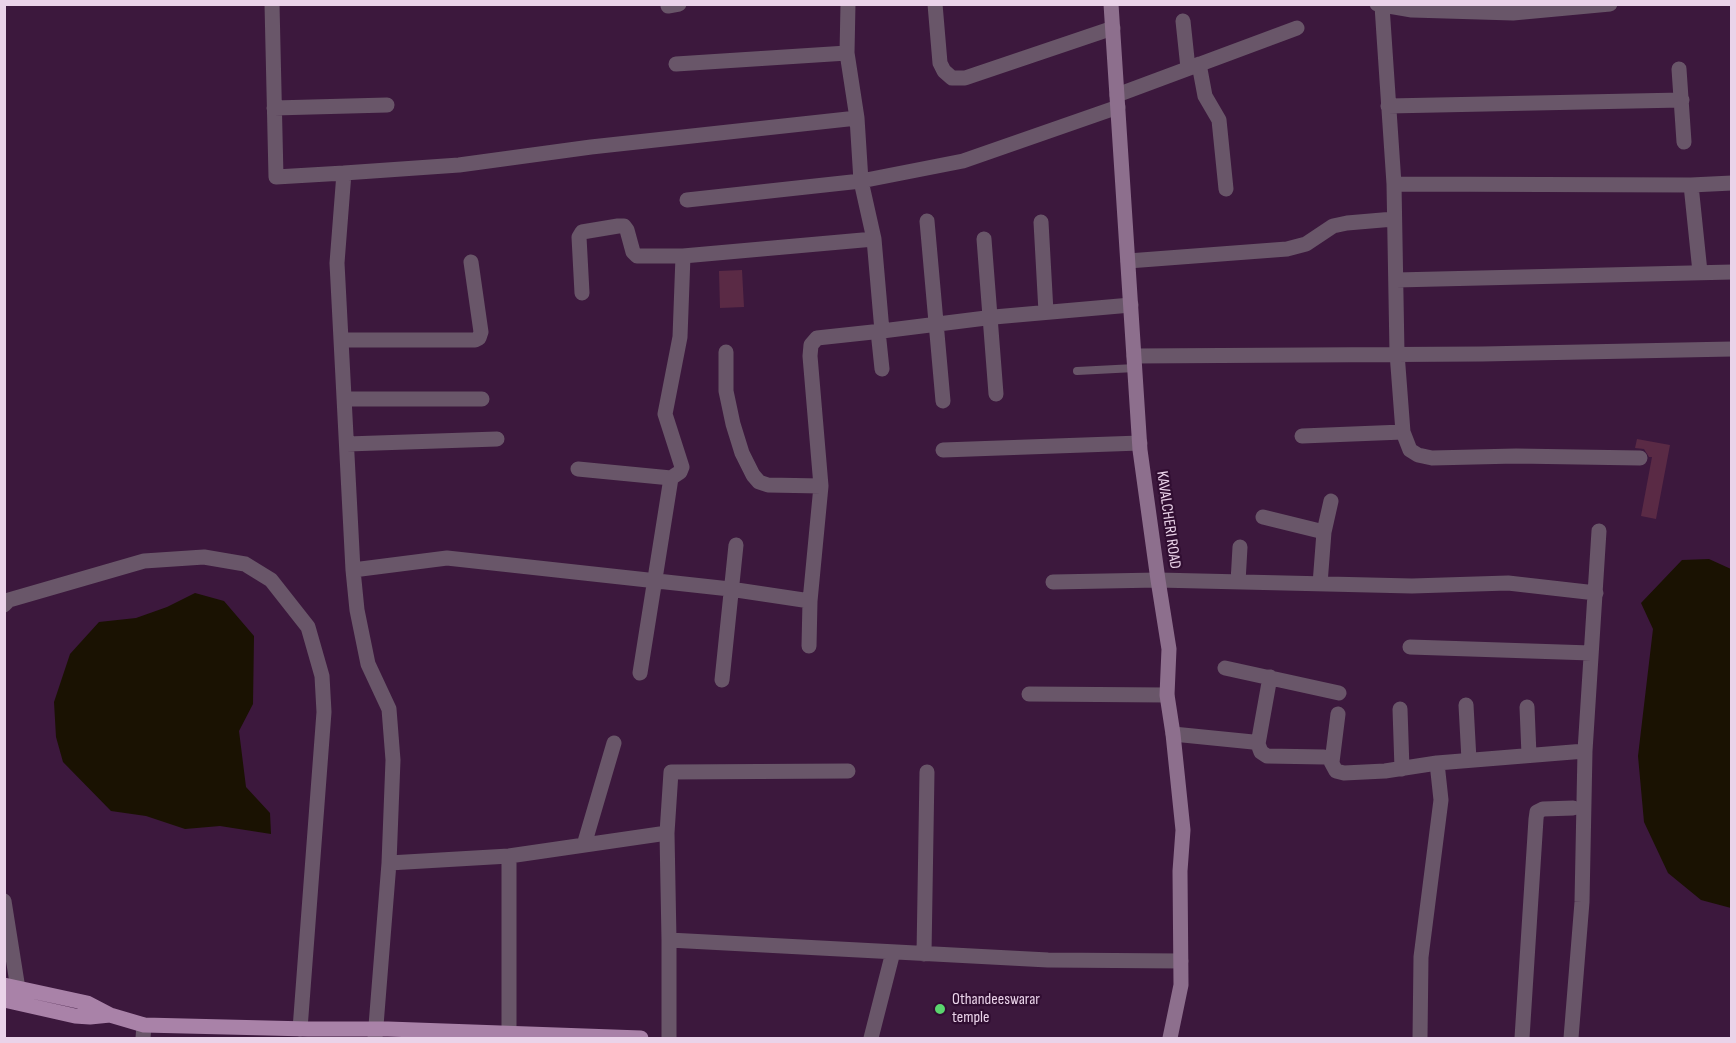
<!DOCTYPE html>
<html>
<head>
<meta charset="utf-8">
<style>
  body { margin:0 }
  #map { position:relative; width:1736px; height:1043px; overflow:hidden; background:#3c183d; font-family:"Sofia Sans Condensed",sans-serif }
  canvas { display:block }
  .frame { position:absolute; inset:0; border:6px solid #ead3e9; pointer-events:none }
</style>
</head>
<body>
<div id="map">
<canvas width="1736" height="1043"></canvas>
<div class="frame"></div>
</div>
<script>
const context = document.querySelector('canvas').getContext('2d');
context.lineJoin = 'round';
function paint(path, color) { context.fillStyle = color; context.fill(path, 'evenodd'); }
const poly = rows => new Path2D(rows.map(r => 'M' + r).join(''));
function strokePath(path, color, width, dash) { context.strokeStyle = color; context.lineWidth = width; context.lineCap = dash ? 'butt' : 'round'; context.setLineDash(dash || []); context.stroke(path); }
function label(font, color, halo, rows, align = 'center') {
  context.font = font + ' "Sofia Sans Condensed",sans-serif'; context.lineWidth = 4.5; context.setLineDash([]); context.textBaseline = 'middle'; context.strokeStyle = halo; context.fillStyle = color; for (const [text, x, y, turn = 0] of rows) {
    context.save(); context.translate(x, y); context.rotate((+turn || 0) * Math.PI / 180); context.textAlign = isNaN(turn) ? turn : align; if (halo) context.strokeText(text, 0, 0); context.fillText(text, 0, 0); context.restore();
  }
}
const water = poly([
  [1709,559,1731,569,1731,908,1701,900,1668,873,1644,822,1638,756,1653,629,1641,603,1682,560],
  [195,593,224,601,254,636,253,704,239,731,246,787,270,813,271,834,220,826,185,829,146,816,111,811,63,762,56,737,54,702,70,654,99,622,136,618,167,607]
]);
const building = poly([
  [742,270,744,307,720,308,719,271],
  [1637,439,1670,445,1656,519,1641,516,1652,457,1649,457,1644,449,1635,448]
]);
const lane = poly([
  [1077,371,1135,368]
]);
const street = poly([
  [272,4,276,177,344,173,337,263,353,570,357,610,368,664,389,709,393,760,389,863,509,856,667,833,671,772,848,771],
  [935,4,940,63,944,71,952,78,965,78,1113,28],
  [1377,4,1412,10,1513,13,1610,4],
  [668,6,679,4],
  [1382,6,1394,184,1397,353,1403,432,1410,450,1418,455,1432,458,1516,456,1640,458],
  [1183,21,1188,68],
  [676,64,847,53],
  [1199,64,1205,96,1219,120,1226,189],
  [1679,69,1684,142],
  [1117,95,1297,28],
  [1388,106,1682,100],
  [274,108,387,105],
  [344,173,459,165,591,147,857,118],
  [1394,184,1691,185,1732,183],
  [1691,185,1700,272],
  [687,200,861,181,963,161,1118,107],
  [927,221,943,401],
  [1041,222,1046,312],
  [984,239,996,394],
  [1128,261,1287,249,1306,244,1333,226,1347,223,1394,219],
  [1396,280,1732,272],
  [582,293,579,237,582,232,618,226,624,226,627,230,633,252,637,256,683,256],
  [878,331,882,369],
  [882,331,994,317,1131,305],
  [342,340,475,340,479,338,481,332,471,262],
  [726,352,726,391,733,424,742,453,753,475,759,482,768,485,821,486],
  [1134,356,1482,354,1732,349],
  [345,399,482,399],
  [1302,436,1403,432],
  [347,444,497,439],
  [943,450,1140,443],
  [578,469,671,478,640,673],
  [671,478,680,472,682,467,665,414,680,337,683,256,874,239],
  [1263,517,1324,532,1320,584],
  [1324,532,1331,501],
  [353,570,447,558,730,589,810,601],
  [1053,582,1158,580,1412,586,1508,583,1596,593],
  [1238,582,1240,547],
  [4,605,9,600,144,561,204,557,245,564,271,580,308,627,322,676,324,712,300,1029],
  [809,646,810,601,821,486,810,356,811,345,817,338,882,331,874,239,861,181,857,118,847,53,848,4],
  [1410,647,1591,653],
  [1225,668,1339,693],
  [722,680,736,545],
  [1029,694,1167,695],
  [1466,705,1469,760],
  [1527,707,1529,755],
  [1400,709,1402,769],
  [1173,734,1253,742,1258,744,1261,752,1267,756,1324,757,1329,758,1336,771,1344,773,1385,771,1437,763,1585,751],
  [1258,744,1270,677],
  [1332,762,1338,714],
  [667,833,669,940,1048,960,1181,961],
  [584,845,614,743],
  [509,856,509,1038],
  [4,901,18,989],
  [669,940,669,1038],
  [924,954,927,772],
  [143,1038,144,1025],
  [375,1038,389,863],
  [871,1038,893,952],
  [1420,1038,1421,957,1441,800,1437,763],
  [1522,1038,1536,819,1537,812,1543,809,1573,808],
  [1571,1038,1582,902,1585,751,1599,531]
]);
const secondary = poly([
  [1111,4,1140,450,1158,580,1169,649,1167,695,1173,734,1183,830,1180,871,1181,985,1170,1038]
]);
const primary = poly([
  [4,985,87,1003,110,1015,144,1025,308,1029,388,1029,641,1038],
  [4,1000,75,1016,90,1017,110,1015]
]);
const markers = [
  [940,1009,6,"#5ad56e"]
];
const streetNames = [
  ["KAVALCHERI ROAD",1168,520,82]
];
const poiNames = [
  ["Othandeeswarar",952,1000],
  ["temple",952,1018]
];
paint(water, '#1a1202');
paint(building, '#5a2a45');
strokePath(lane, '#695669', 8);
strokePath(street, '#695669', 15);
strokePath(secondary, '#8d6f8d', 15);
strokePath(primary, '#a982a8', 15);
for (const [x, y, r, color] of markers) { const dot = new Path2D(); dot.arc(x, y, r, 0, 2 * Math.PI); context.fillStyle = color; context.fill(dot); strokePath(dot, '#310e32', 2); }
label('16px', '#ead3e9', '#310e32', streetNames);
label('16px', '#ead3e9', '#310e32', poiNames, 'left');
</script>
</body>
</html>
